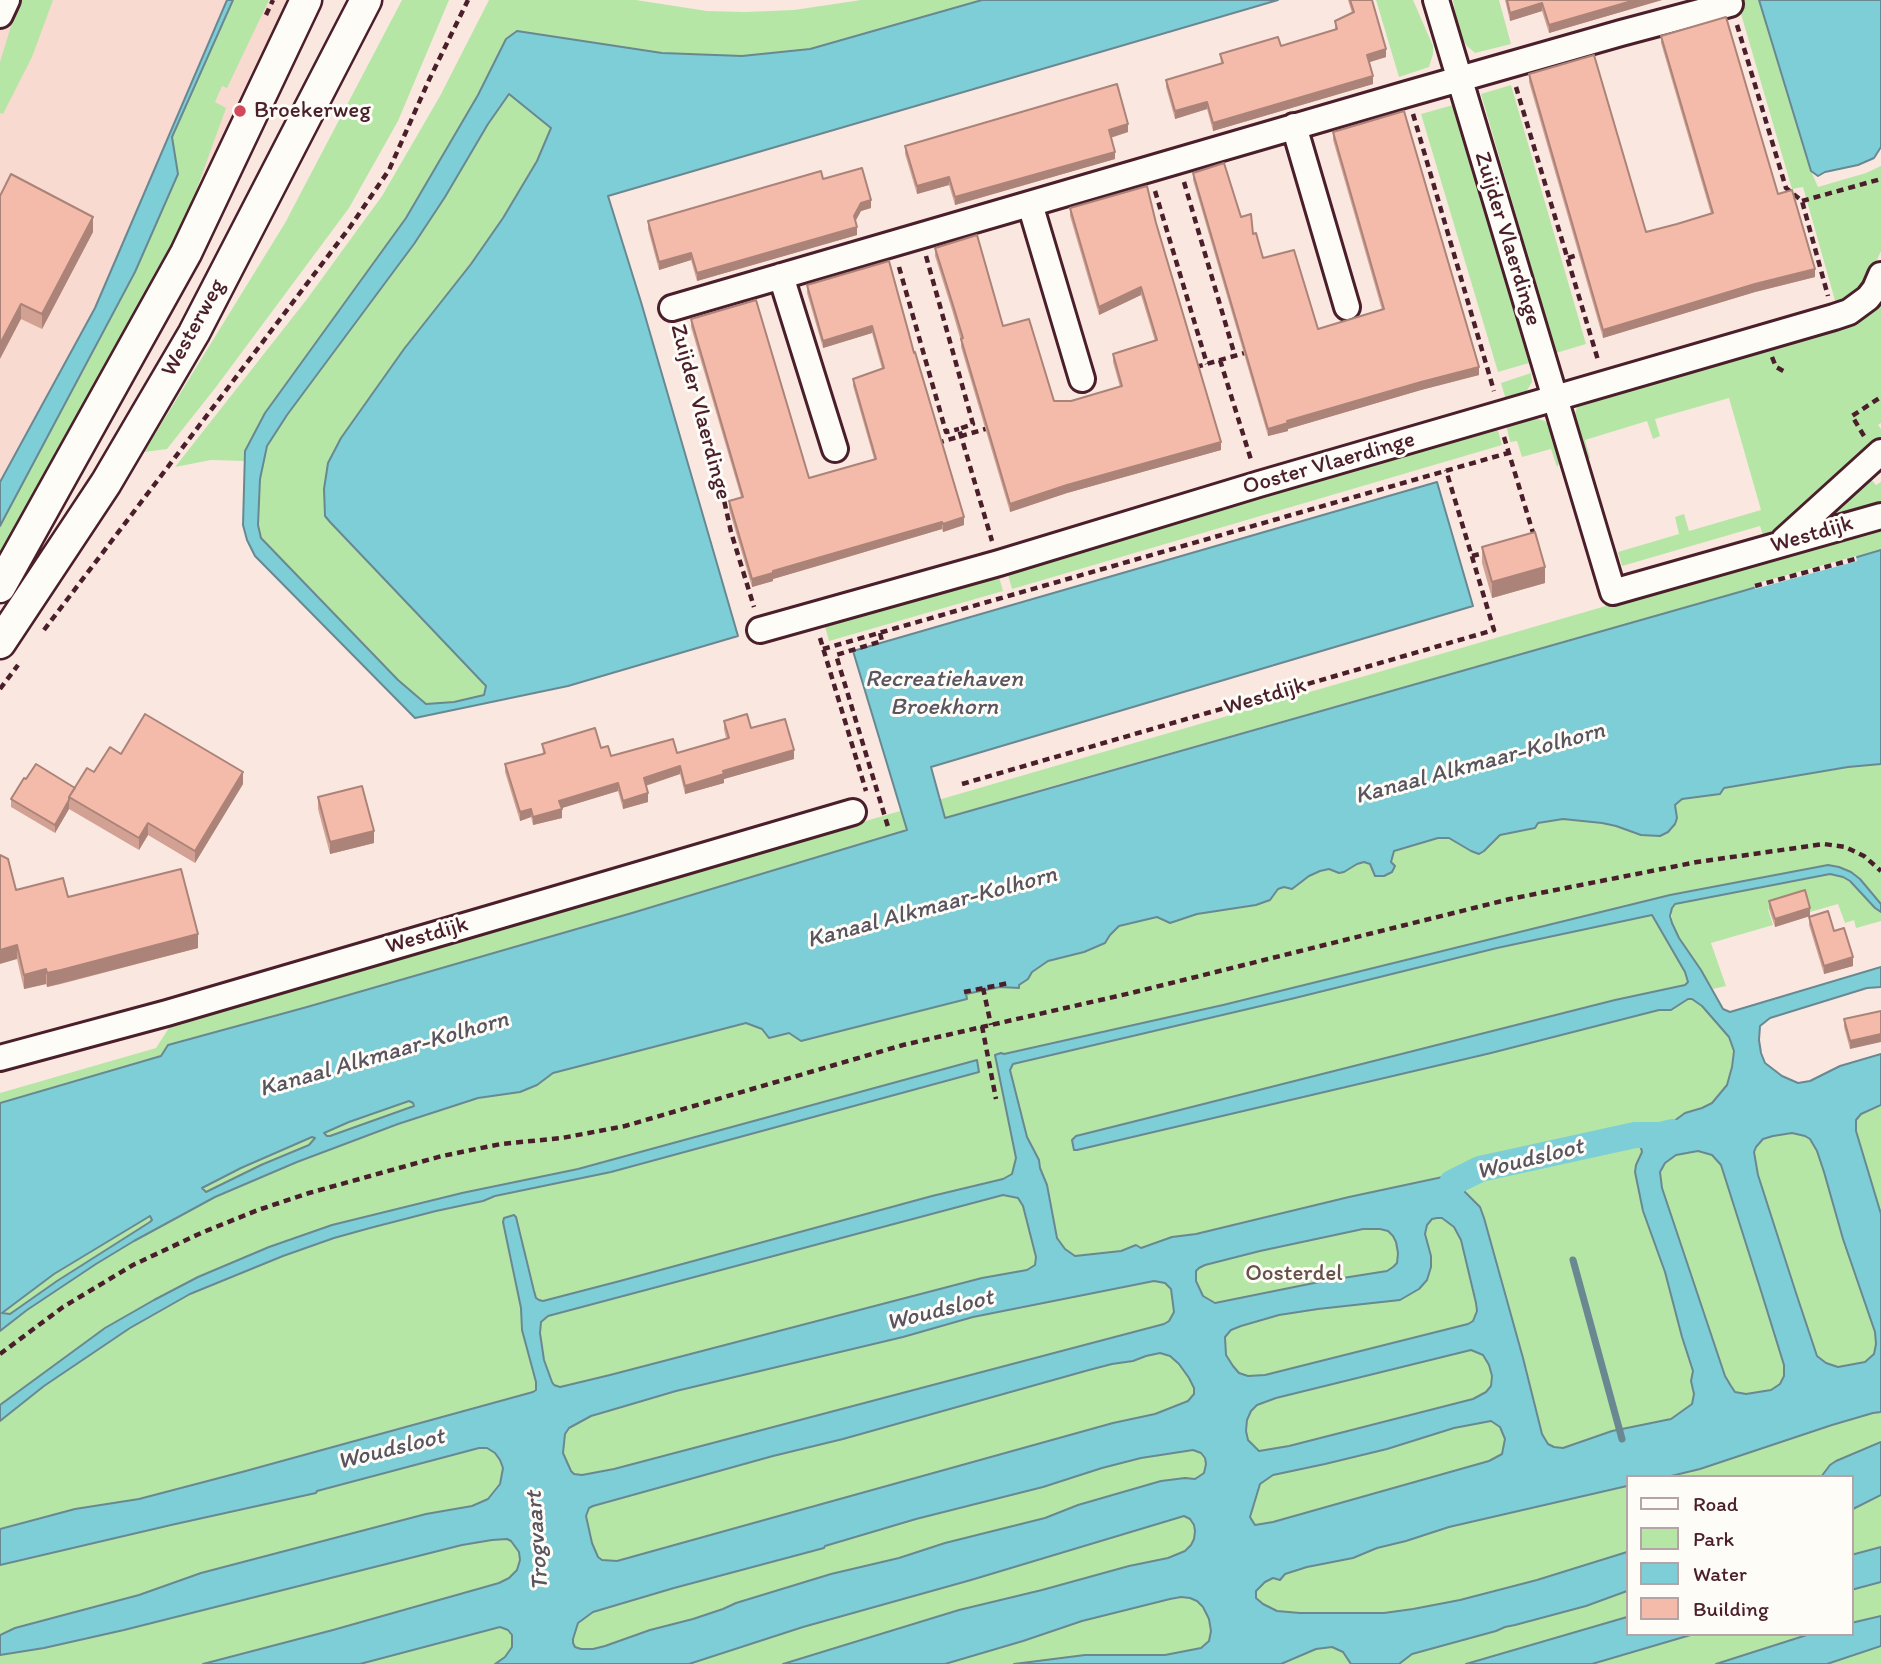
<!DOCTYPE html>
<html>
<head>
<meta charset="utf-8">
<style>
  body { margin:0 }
  #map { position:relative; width:1881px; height:1664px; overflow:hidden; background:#fae8e0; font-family:Itim,sans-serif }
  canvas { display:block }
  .legend { position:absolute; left:1626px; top:1475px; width:228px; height:161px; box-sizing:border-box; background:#fdfcf7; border:2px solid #b5a4a5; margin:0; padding:9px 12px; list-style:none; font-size:21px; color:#4a1f2b }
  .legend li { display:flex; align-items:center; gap:14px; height:35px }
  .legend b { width:35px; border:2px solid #b5a4a5 }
</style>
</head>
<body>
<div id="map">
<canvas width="1881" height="1664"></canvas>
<ul class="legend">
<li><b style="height:9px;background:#fdfcf7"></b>Road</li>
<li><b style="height:19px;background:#b6e6a6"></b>Park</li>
<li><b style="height:19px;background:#7dced7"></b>Water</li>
<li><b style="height:19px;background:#f4bbab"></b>Building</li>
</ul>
</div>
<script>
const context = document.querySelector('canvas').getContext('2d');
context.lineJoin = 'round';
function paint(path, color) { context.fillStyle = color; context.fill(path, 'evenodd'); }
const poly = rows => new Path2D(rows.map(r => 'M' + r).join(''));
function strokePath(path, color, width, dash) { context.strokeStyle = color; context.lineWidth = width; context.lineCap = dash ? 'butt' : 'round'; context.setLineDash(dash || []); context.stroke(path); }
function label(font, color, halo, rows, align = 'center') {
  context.font = font + ' Itim,sans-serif'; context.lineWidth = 6; context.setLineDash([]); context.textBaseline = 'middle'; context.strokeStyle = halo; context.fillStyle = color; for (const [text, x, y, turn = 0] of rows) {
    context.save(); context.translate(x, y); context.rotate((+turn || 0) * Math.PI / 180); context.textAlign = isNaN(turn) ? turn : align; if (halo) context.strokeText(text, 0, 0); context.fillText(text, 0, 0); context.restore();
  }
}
const built = poly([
  [0,0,287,0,151,309,0,554]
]);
const green = poly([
  [19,0,53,0,32,57,3,114,0,113,0,62],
  [234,0,269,0,227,88,222,86,215,102,226,108,179,238,0,573,0,526,92,355,178,174,172,137],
  [402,0,449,0,398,121,349,208,216,387,167,449,144,452,285,223],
  [489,0,636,0,707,11,744,12,794,10,861,0,982,0,810,49,742,56,662,53,517,31,506,39,478,95,406,218,265,413,245,450,245,461,211,460,175,467,307,299,382,196,440,96],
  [1376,0,1413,0,1433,46,1433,54,1429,67,1399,77],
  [1453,0,1499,0,1511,44,1475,53,1467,46,1459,34],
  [1737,0,1759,0,1760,2,1811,171,1818,187,1866,173,1881,166,1881,251,1867,282,1860,291,1836,304,1803,187,1792,189],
  [1511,85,1586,344,1556,353,1481,94],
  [509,94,551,128,537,161,503,218,471,264,404,349,341,438,328,463,324,489,325,515,330,522,486,686,484,695,454,702,425,704,398,680,261,538,258,525,260,479,267,446,287,415,414,244,445,197,488,124],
  [1453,105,1529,363,1498,372,1421,114],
  [1881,302,1881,423,1878,425,1881,429,1881,446,1786,529,1764,538,1760,526,1622,566,1618,552,1679,534,1675,517,1684,514,1689,531,1761,510,1729,398,1655,419,1660,436,1653,439,1647,421,1585,440,1590,458,1583,460,1573,420,1577,407,1583,403,1835,329,1862,320,1875,311],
  [1531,373,1532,382,1526,392,1521,396,1506,400,1501,383],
  [1531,417,1545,421,1550,426,1561,460,1557,467,1551,449,1522,457,1517,441,1510,442,1506,424],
  [1497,427,1502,445,1012,589,1007,571],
  [1865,472,1876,485,1881,482,1881,512,1808,527],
  [1881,526,1881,550,1743,591,1039,790,632,913,307,1007,179,1042,168,1045,162,1056,0,1103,0,1093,156,1048,174,1020,852,825],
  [998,573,1003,591,829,641,824,623],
  [1881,750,1881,904,1860,879,1841,867,1662,902,1669,926,1787,1107,1881,1079,1881,1664,0,1664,0,1305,122,1222,406,1093,1389,843],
  [1627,1477,1851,1477,1851,1634,1627,1634],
  [1830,874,1844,877,1850,881,1875,908,1881,912,1881,921,1856,928,1854,920,1845,923,1838,904,1810,912,1805,897,1768,909,1773,925,1711,943,1726,986,1713,989,1679,938,1672,923,1672,908,1675,904]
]);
const water = poly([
  [227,0,233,0,172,137,178,174,135,272,0,526,0,482,95,308,227,0],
  [982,0,1278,0,608,196,641,302,738,636,568,686,415,718,255,556,247,540,243,525,245,451,265,413,406,218,478,95,506,39,517,31,662,53,742,56,810,49,982,0],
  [509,94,551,128,537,161,503,218,471,264,404,349,341,438,328,463,324,489,325,516,330,522,486,686,484,695,454,702,426,704,398,680,261,538,258,525,260,479,267,446,287,415,414,244,445,197,488,124,509,94],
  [1759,0,1881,0,1881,147,1874,158,1858,165,1825,172,1818,176,1811,171,1759,0],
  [1437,482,1473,606,931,767,945,818,1743,591,1881,550,1881,764,1848,767,1724,788,1720,794,1682,799,1675,805,1677,818,1675,824,1668,832,1660,836,1641,835,1616,826,1602,823,1563,819,1538,823,1535,828,1500,835,1484,851,1479,854,1471,851,1449,838,1438,838,1394,851,1391,862,1395,866,1392,872,1384,876,1375,876,1370,864,1364,862,1357,864,1344,872,1339,873,1329,869,1320,871,1309,876,1292,889,1284,887,1278,889,1270,900,1256,905,1197,914,1170,923,1157,917,1119,926,1110,935,1105,943,1084,952,1048,961,1032,972,1028,979,1019,985,1019,988,1000,987,966,994,967,999,805,1040,801,1041,789,1033,769,1038,762,1029,746,1023,553,1073,537,1085,520,1092,478,1098,398,1124,297,1162,215,1197,134,1241,96,1264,27,1310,0,1331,0,1103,161,1056,168,1045,179,1042,307,1007,632,913,907,830,853,651,1437,482],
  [409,1101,413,1103,414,1106,330,1136,327,1136,324,1133,349,1122,409,1101],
  [312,1137,315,1138,309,1145,261,1165,206,1192,202,1188,241,1168,312,1137],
  [150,1216,152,1220,150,1222,57,1281,10,1314,2,1313,54,1274,150,1216],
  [1828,865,1839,867,1851,872,1860,879,1881,904,1881,912,1875,908,1850,881,1843,877,1830,874,1675,904,1672,908,1670,916,1672,923,1679,938,1701,970,1723,1009,1730,1012,1881,967,1881,987,1867,988,1770,1018,1760,1026,1759,1040,1761,1053,1765,1063,1782,1076,1798,1083,1810,1081,1840,1066,1881,1054,1881,1105,1861,1114,1856,1120,1856,1131,1881,1214,1881,1412,1873,1413,1832,1425,1700,1469,1667,1477,1627,1477,1627,1486,1449,1527,1406,1541,1377,1548,1353,1558,1307,1567,1285,1574,1280,1580,1273,1578,1265,1582,1256,1591,1256,1598,1263,1604,1277,1611,1300,1613,1384,1613,1413,1609,1460,1600,1537,1580,1627,1552,1627,1591,1586,1606,1515,1625,1505,1627,1496,1631,1412,1654,1399,1664,1351,1664,1343,1652,1332,1647,1316,1649,1281,1664,1014,1664,1085,1655,1165,1655,1201,1648,1209,1641,1211,1631,1209,1619,1203,1607,1197,1601,1190,1598,1181,1597,1170,1599,1082,1621,1023,1641,945,1664,783,1664,959,1610,1042,1590,1129,1566,1168,1558,1185,1551,1191,1545,1194,1539,1195,1531,1194,1525,1190,1519,1184,1516,971,1580,803,1627,689,1664,495,1664,505,1657,512,1647,512,1635,508,1630,500,1627,360,1664,203,1664,333,1630,499,1583,509,1578,517,1570,520,1560,519,1552,511,1541,507,1539,492,1540,462,1545,124,1630,44,1648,0,1655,0,1635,15,1628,139,1595,201,1573,426,1514,472,1506,488,1499,500,1484,503,1468,500,1460,495,1453,487,1448,479,1448,317,1491,316,1493,171,1525,0,1565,0,1529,75,1509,139,1499,242,1472,533,1392,536,1390,536,1382,522,1330,521,1308,503,1222,504,1218,514,1215,516,1217,534,1291,536,1298,539,1300,543,1301,620,1281,932,1196,1003,1179,1012,1174,1016,1158,995,1055,1001,1053,1004,1054,1223,1005,1670,895,1828,865],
  [1652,915,1685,972,1688,982,1685,985,1615,1000,1160,1115,1076,1136,1072,1140,1074,1150,1077,1150,1491,1053,1659,1010,1671,1010,1688,999,1692,999,1702,1006,1729,1037,1734,1051,1732,1067,1727,1085,1712,1103,1702,1108,1685,1113,1670,1124,1653,1129,1633,1128,1637,1136,1637,1144,1641,1148,1642,1152,1636,1165,1635,1172,1643,1211,1665,1272,1682,1337,1693,1371,1691,1381,1694,1394,1692,1404,1671,1419,1612,1431,1563,1448,1554,1447,1548,1444,1542,1434,1523,1358,1484,1218,1480,1207,1464,1191,1466,1186,1491,1175,1477,1163,1452,1175,1349,1197,1196,1234,1172,1237,1141,1248,1136,1245,1121,1251,1075,1256,1065,1249,1057,1238,1047,1185,1040,1168,1039,1160,1027,1137,1010,1070,1013,1064,1295,998,1497,948,1652,915],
  [1792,1133,1805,1136,1810,1139,1817,1151,1824,1172,1843,1239,1875,1332,1876,1344,1874,1354,1865,1362,1838,1367,1826,1363,1817,1356,1797,1296,1758,1175,1754,1152,1756,1147,1763,1139,1773,1136,1792,1133],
  [1698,1151,1712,1155,1721,1165,1761,1291,1784,1365,1784,1376,1780,1384,1771,1390,1746,1394,1735,1392,1731,1386,1725,1376,1662,1188,1660,1172,1665,1163,1676,1155,1698,1151],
  [1003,1195,1018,1198,1023,1206,1036,1257,1035,1265,1027,1270,982,1278,610,1375,560,1387,554,1385,552,1382,544,1360,540,1333,541,1322,548,1316,1003,1195],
  [1437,1218,1442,1218,1454,1227,1461,1240,1476,1303,1477,1311,1473,1321,1468,1324,1265,1375,1248,1376,1239,1373,1233,1366,1226,1355,1225,1337,1231,1330,1241,1326,1279,1315,1318,1309,1400,1300,1419,1289,1427,1280,1431,1267,1431,1256,1425,1234,1427,1225,1432,1219,1437,1218],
  [1363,1229,1380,1229,1388,1231,1393,1236,1396,1242,1398,1253,1397,1263,1393,1267,1387,1271,1324,1281,1215,1303,1203,1296,1196,1281,1196,1271,1199,1268,1205,1265,1260,1251,1363,1229],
  [1154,1281,1165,1283,1171,1289,1174,1312,1169,1321,1164,1324,614,1469,582,1475,574,1474,571,1471,563,1453,565,1434,569,1428,591,1416,615,1409,676,1391,903,1337,973,1317,1154,1281],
  [1471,1350,1483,1355,1489,1365,1492,1376,1491,1386,1486,1392,1473,1399,1289,1446,1259,1451,1248,1440,1246,1431,1247,1420,1251,1411,1257,1405,1276,1398,1471,1350],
  [1160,1353,1170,1356,1179,1364,1189,1378,1194,1388,1194,1394,1188,1401,1155,1414,1113,1423,617,1561,602,1560,598,1557,592,1543,586,1516,589,1508,593,1506,773,1456,843,1439,1089,1370,1112,1364,1133,1361,1146,1356,1160,1353],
  [1491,1421,1500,1427,1505,1439,1502,1454,1489,1461,1273,1522,1255,1525,1250,1517,1260,1484,1273,1475,1325,1464,1387,1449,1454,1428,1491,1421],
  [1193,1450,1201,1453,1205,1458,1206,1464,1204,1473,1195,1479,1185,1478,1161,1481,1078,1505,1045,1518,945,1543,899,1558,831,1574,736,1603,723,1609,693,1619,650,1630,605,1646,593,1649,581,1649,575,1647,573,1643,573,1639,578,1623,593,1612,674,1588,824,1548,825,1546,916,1519,1043,1487,1102,1468,1141,1458,1193,1450],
  [977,1060,979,1072,611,1172,495,1196,483,1201,436,1211,370,1228,334,1238,283,1256,190,1294,130,1328,44,1386,0,1421,0,1405,105,1328,154,1300,198,1277,269,1247,332,1225,462,1193,578,1169,977,1060],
  [1881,1442,1881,1495,1851,1510,1851,1477,1821,1477,1830,1465,1836,1461,1881,1442],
  [1881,1547,1881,1582,1851,1590,1851,1555,1881,1547],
  [1881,1616,1881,1646,1827,1664,1716,1664,1810,1634,1851,1634,1851,1623,1881,1616],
  [1627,1617,1627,1634,1694,1634,1592,1664,1466,1664,1627,1617]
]);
const pier = poly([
  [1856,556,1857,561,1755,589,1754,584]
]);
const stream = poly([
  [1573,1260,1622,1439]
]);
const canal = poly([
  [1452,1183,1480,1169,1635,1135,1660,1135,1672,1132]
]);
const path = poly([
  [266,15,273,0],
  [1737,25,1786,188,1802,201,1828,296],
  [1516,87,1598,360],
  [1413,114,1494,391],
  [1184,182,1235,356],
  [1155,191,1207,364],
  [1802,201,1881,179],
  [926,256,973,424,959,429,992,541],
  [1568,258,1584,253],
  [899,267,946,432,959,429],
  [678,329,726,494,724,500,731,532,754,607],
  [1772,357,1776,367,1787,373],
  [1220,360,1252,463],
  [1196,367,1248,352],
  [1864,436,1852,416,1881,397],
  [1504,437,1534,536],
  [937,443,989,428],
  [1472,556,1488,552],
  [1755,586,1855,559],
  [44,630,350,227,389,170,429,80,468,0],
  [880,633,882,641,836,655,889,830],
  [820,638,866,791],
  [823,649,1508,453],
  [0,689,18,665],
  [962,784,1494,630,1446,470],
  [983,988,991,1025],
  [964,992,1009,983],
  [982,1026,996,1099],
  [0,1354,63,1307,133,1265,201,1233,258,1210,309,1193,442,1156,501,1144,562,1138,625,1126,903,1045,1131,993,1510,899,1697,862,1824,844,1845,847,1864,856,1881,871]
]);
const minor = poly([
  [1436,0,1613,592,1881,516],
  [0,15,7,0],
  [1294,126,1347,307],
  [1030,204,1082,379],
  [781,276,835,449],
  [672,308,1407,94,1621,33,1730,4],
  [1784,540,1881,452],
  [760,630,999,563,1259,484,1834,317,1849,312,1868,298,1875,289,1881,275],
  [0,1058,167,1013,853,812]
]);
const major = poly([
  [0,587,186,253,306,0],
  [0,643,106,483,194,333,366,0]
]);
const wall = poly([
  [1348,0,1372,0,1386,57,1369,62,1373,84,1213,131,1207,109,1175,119,1166,87,1166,80,1221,63,1220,54,1281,46,1335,30,1335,21,1352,13],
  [1505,0,1662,0,1549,33,1542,11,1510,21],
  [1661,36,1778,194,1815,277,1755,292,1603,338,1529,82,1529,74,1646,232,1677,224,1711,214,1661,43],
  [1128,132,1111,138,1115,159,955,205,949,185,917,194,905,154,905,146],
  [1333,132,1479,375,1421,390,1288,429,1288,431,1268,436,1193,180,1193,173,1241,217,1253,234,1263,258,1318,329,1382,310,1333,140],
  [0,196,93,232,42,329,21,319],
  [871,208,861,211,855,221,857,235,697,281,691,260,659,270,648,229,648,221],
  [1070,208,1156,223,1221,450,1067,493,1010,512,961,347,961,341,952,310,935,256,935,248,1003,326,1054,401,1071,401,1120,387,1113,362,1113,354,1155,341,1141,295,1099,315,1070,216],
  [807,285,909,334,964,525,943,532,942,529,828,563,773,579,773,581,752,587,729,509,729,501,741,497,691,327,691,319,809,478,874,459,853,386,853,379,882,369,872,333,823,348,807,293],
  [1482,547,1545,583,1492,598,1482,563],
  [724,721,751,728,794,759,724,779,724,783,685,794,680,774,646,786,648,802,623,809,618,791,561,808,562,818,533,825,531,817,520,821,505,772,505,764,543,754,542,744,601,748,611,756,677,753,726,738,724,729],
  [121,754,243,784,195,863,148,835,139,850,69,809,55,833,11,807,11,799,26,779,75,788,94,772],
  [318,797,374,843,330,854,318,809],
  [16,890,68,897,198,948,61,984,47,987,46,984,24,989,17,959],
  [1769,901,1810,916,1775,927,1769,909],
  [1809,917,1834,931,1853,966,1824,974,1809,925],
  [1881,1011,1850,1049,1844,1027,1844,1019]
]);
const shadedWall = poly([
  [1635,0,1662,0,1549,33,1549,25],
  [1542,3,1542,11,1510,21,1510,13],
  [1386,49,1386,57,1367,63,1367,55],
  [1373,76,1373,84,1213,131,1213,123],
  [1207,102,1207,109,1175,119,1175,111],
  [1128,124,1128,132,1109,138,1109,130],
  [1115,152,1115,159,955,205,955,197],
  [949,177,949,185,917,194,917,186],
  [871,200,871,208,861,211,854,224,854,216,861,203],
  [93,217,93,232,42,329,42,314],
  [857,227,857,235,697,281,697,273],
  [691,253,691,260,659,270,659,262],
  [1815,269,1815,277,1755,292,1603,338,1603,330,1755,284],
  [1141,287,1141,295,1099,315,1099,307],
  [21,304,21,319,0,359,0,344],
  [872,326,872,333,823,348,823,341],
  [1479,367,1479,375,1421,390,1288,429,1288,431,1268,436,1268,429,1287,421,1421,382],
  [1221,442,1221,450,1067,493,1010,512,1010,504,1067,485],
  [964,517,964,525,943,532,943,524],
  [942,522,942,529,773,579,773,581,752,587,752,579,773,571],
  [1545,567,1545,583,1492,598,1492,582],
  [794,750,794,759,724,779,724,783,685,794,685,786,723,771],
  [680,766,680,774,644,786,644,778],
  [243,772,243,784,195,863,195,851],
  [618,783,618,791,559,809,559,801],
  [648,793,648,802,623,809,623,801],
  [69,800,69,809,55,833,55,825],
  [531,809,531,817,520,821,520,812],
  [562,809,562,818,533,825,533,817],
  [148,823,148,835,139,850,139,838],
  [374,831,374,843,330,854,330,842],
  [1810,908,1810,916,1775,927,1775,919],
  [198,934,198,948,47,987,47,973],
  [17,945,17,959,0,964,0,950],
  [1853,957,1853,966,1824,974,1824,966],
  [46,969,46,984,24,989,24,975],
  [1881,1034,1881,1042,1850,1049,1850,1041]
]);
const building = poly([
  [1350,0,1372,0,1386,49,1367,55,1373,76,1213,123,1207,102,1175,111,1166,80,1223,63,1220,54,1278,37,1281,46,1337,29,1335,21,1354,12,1350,0],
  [1507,0,1635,0,1549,25,1542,3,1510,13,1507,0],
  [1726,17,1778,194,1792,190,1815,269,1755,284,1603,330,1529,74,1594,55,1646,232,1677,224,1713,213,1661,36,1726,17],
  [1117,84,1128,124,1109,130,1115,152,955,197,949,177,917,186,905,146,1117,84],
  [1404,111,1479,367,1421,382,1287,421,1288,423,1268,429,1193,173,1224,163,1241,217,1251,214,1253,234,1256,233,1263,258,1294,250,1318,329,1384,309,1333,132,1404,111],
  [862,168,871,200,861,203,854,216,857,227,697,273,691,253,659,262,648,221,821,171,823,179,862,168],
  [11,174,93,217,42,314,21,304,0,344,0,196,11,174],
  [1147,186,1156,223,1221,442,1067,485,1010,504,961,339,963,338,952,302,935,248,977,235,1003,326,1029,319,1054,401,1071,401,1122,386,1113,354,1157,340,1141,287,1099,307,1070,208,1147,186],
  [889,261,909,334,914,353,915,352,964,517,943,524,942,522,828,555,773,571,773,573,752,579,729,501,743,497,691,319,756,300,809,478,876,459,853,379,884,368,872,326,823,341,807,285,889,261],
  [1535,532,1545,567,1492,582,1482,547,1535,532],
  [145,714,243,772,195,851,148,823,139,838,69,797,87,768,94,772,110,747,121,754,145,714],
  [747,714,751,728,785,719,794,750,723,771,724,774,685,786,680,766,644,778,648,793,623,801,618,783,559,801,562,809,533,817,531,809,520,812,505,764,543,754,545,753,542,744,595,728,601,748,608,746,611,756,673,739,677,753,729,738,724,721,747,714],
  [36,764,75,788,69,797,69,800,55,825,11,799,24,778,26,779,36,764],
  [362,786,374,831,330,842,318,797,362,786],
  [0,855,8,859,16,890,63,878,68,897,181,869,198,934,61,970,47,973,46,969,24,975,17,945,0,950,0,855],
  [1805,890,1810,908,1775,919,1769,901,1805,890],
  [1828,911,1834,931,1844,928,1853,957,1824,966,1809,917,1828,911],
  [1881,1011,1881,1034,1850,1041,1844,1019,1881,1011]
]);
const markers = [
  [240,111,7,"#d1495b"]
];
const poiNames = [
  ["Broekerweg",254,111]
];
const streetNames = [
  ["Zuijder Vlaerdinge",1507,239,73],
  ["Westerweg",194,328,-61],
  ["Zuijder Vlaerdinge",700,412,75],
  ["Ooster Vlaerdinge",1329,464,-16],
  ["Westdijk",1812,535,-16],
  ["Westdijk",1265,697,-16],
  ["Westdijk",427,936,-16]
];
const parkNames = [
  ["Oosterdel",1294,1274]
];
const waterNames = [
  ["Recreatiehaven",944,680],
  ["Broekhorn",944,708],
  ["Kanaal Alkmaar-Kolhorn",1480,764,-15],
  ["Kanaal Alkmaar-Kolhorn",932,908,-15],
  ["Kanaal Alkmaar-Kolhorn",384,1055,-16],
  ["Woudsloot",1530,1160,-14],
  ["Woudsloot",940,1311,-14],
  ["Woudsloot",391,1450,-14],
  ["Trogvaart",538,1541,-94]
];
paint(built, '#f8dad0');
paint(green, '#b6e6a6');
paint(water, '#7dced7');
strokePath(water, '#698892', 2);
paint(pier, '#fae8e0');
strokePath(stream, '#698892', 7);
strokePath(canal, '#7dced7', 26);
strokePath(minor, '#4a1f2b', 30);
strokePath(major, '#4a1f2b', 35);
strokePath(path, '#4a1f2b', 4.5, [7, 5]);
strokePath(minor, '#fdfcf7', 24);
strokePath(major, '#fdfcf7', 30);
paint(wall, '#d2a193');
paint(shadedWall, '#ab8378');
paint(building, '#f4bbab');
strokePath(building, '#ab8378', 2);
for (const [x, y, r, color] of markers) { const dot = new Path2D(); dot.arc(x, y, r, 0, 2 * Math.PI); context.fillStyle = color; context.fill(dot); strokePath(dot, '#fdfcf7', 2.5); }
label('23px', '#4a1f2b', '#fdfcf7', poiNames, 'left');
label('23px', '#4a1f2b', '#fdfcf7', streetNames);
label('23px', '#65514a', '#fdfcf7', parkNames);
label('italic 24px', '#59545f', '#fdfcf7', waterNames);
</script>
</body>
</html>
